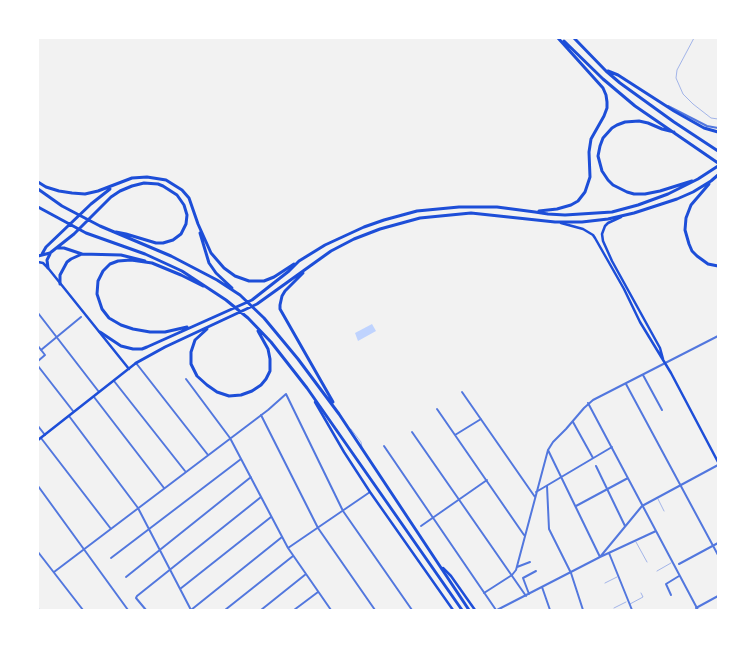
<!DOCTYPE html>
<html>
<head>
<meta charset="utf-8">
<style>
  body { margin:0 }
  #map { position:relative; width:756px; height:648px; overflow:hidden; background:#f2f2f2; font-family:Arial,sans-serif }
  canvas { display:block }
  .frame { position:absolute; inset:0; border:39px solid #fff; pointer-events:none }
</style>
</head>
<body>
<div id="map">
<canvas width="756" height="648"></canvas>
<div class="frame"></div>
</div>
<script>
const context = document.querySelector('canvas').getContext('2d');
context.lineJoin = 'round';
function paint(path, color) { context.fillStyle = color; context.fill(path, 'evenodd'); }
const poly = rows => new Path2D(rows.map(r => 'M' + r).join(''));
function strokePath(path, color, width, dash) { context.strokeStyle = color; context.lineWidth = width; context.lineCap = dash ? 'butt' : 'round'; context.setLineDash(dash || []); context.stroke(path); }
const water = poly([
  [372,324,376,331,358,341,355,333]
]);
const service = poly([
  [694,38,677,70,676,78,683,94,693,104,711,118,718,119],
  [351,429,361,442,362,447],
  [658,499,664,511],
  [636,542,647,562],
  [657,571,671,563],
  [605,583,617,577],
  [630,604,643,597,641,593],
  [614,608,626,602]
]);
const minor = poly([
  [668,106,707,126,718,128],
  [38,313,99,392],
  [38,346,45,355,38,361],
  [41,350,81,317],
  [136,363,208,455],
  [38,366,73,411],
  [643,375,662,410],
  [186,379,230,438,288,548,331,610],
  [114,381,185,471],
  [626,384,718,555],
  [462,392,535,497],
  [94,397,164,488],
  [588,403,698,610],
  [437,409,524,535],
  [261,415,318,528,375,610],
  [69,416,138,508,191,610],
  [573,422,593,458],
  [38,426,45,435],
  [412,432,526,596],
  [455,435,481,419],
  [41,438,111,529],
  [384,446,496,610],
  [548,450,600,557,656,531],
  [596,466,625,526],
  [38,486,128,610],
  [547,486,549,529,571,573,583,610],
  [536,492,612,447],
  [576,506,628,478],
  [421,526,487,480],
  [288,548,370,492],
  [38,552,83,610],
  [609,553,632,610],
  [111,558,241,459],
  [679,564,718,543],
  [517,567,530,562],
  [54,572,268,410,286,394,343,511,412,610],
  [126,577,251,477],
  [542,587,550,610],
  [180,589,271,517],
  [484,593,512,575,516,570,548,450,553,442,566,429,584,408,593,400,718,336],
  [529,594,523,578,536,571],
  [671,595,666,584,679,576],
  [718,606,718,607],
  [696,608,718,596],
  [38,609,39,610],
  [146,610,136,598,137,596,261,497],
  [191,610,282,537],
  [225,610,293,556],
  [261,610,306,574],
  [294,610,318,592],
  [497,610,600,557,642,506,718,465]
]);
const secondary = poly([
  [621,217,608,223,605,226,602,234,603,241,612,261,660,348,663,359],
  [561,223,583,229,593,235,595,238,624,289,640,322,671,373,718,462],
  [38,262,43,263,48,268,129,369],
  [315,402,344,452,370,492,453,610],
  [38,440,136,363],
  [443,568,451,576,475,610]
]);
const trunk = poly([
  [574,38,606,71,620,83,674,122,718,151],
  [564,41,603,79,635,106,718,163],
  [608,71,618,75,674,111,704,128,718,132],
  [674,132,662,129,648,123,639,121,625,122,617,125,612,128,603,138,600,146,598,156,602,171,608,180,613,185,627,192,634,194,645,194,660,191,692,181],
  [38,182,46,187,59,191,72,193,85,194,98,191,132,178,147,177,166,180,182,190,189,198,198,224,211,253,224,268,235,276,249,281,264,281,274,277,294,264],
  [709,184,691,205,686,218,685,230,689,244,692,251,697,256,708,264,718,266],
  [38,189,62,206,100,226,171,256,217,280,240,295,264,318,298,359,339,414,469,610],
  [38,207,86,233,145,254,182,271,226,300,248,318,271,342,307,388,462,610],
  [539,211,557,209,571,205,578,201,585,192,590,177,589,152,591,139,604,116,607,108,607,102,606,95,603,88,558,38],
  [200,233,209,263,216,273,232,288],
  [57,248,64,248,82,254],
  [42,254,46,247,91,204,110,189],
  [38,256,50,253,74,234,111,197,120,191,132,186,144,183,158,184,163,186,177,195,184,205,187,215,186,224,181,234,173,240,163,243,156,243,126,234,116,232],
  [48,268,47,260,50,254],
  [303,273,285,291,282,296,280,305,280,309,333,402],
  [60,284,60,275,67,262,71,259,82,254,121,255,145,261],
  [187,327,165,332,150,332,133,329,121,325,109,318,102,309,97,294,98,281,103,271,110,264,118,261,131,260,152,263,181,275,203,286],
  [207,329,195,340,191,352,191,364,197,376,207,385,217,392,229,396,241,395,252,391,261,385,266,379,270,371,270,359,268,349,258,331],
  [100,332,121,346,133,349,142,349,147,347,252,300,289,271,299,261,325,245,364,227,384,220,417,211,459,207,497,207,535,212,548,214,565,215,612,212,638,205,668,194,698,179,718,166],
  [136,363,165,347,257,304,331,251,354,239,380,229,420,218,471,213,555,222,582,222,608,219,634,213,677,199,693,192,711,181,718,175]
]);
paint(water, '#bfd3fe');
strokePath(service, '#5277de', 0.5);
strokePath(minor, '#5277de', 2);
strokePath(secondary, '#1d4ed8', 2.5);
strokePath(trunk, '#1d4ed8', 3);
</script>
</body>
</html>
